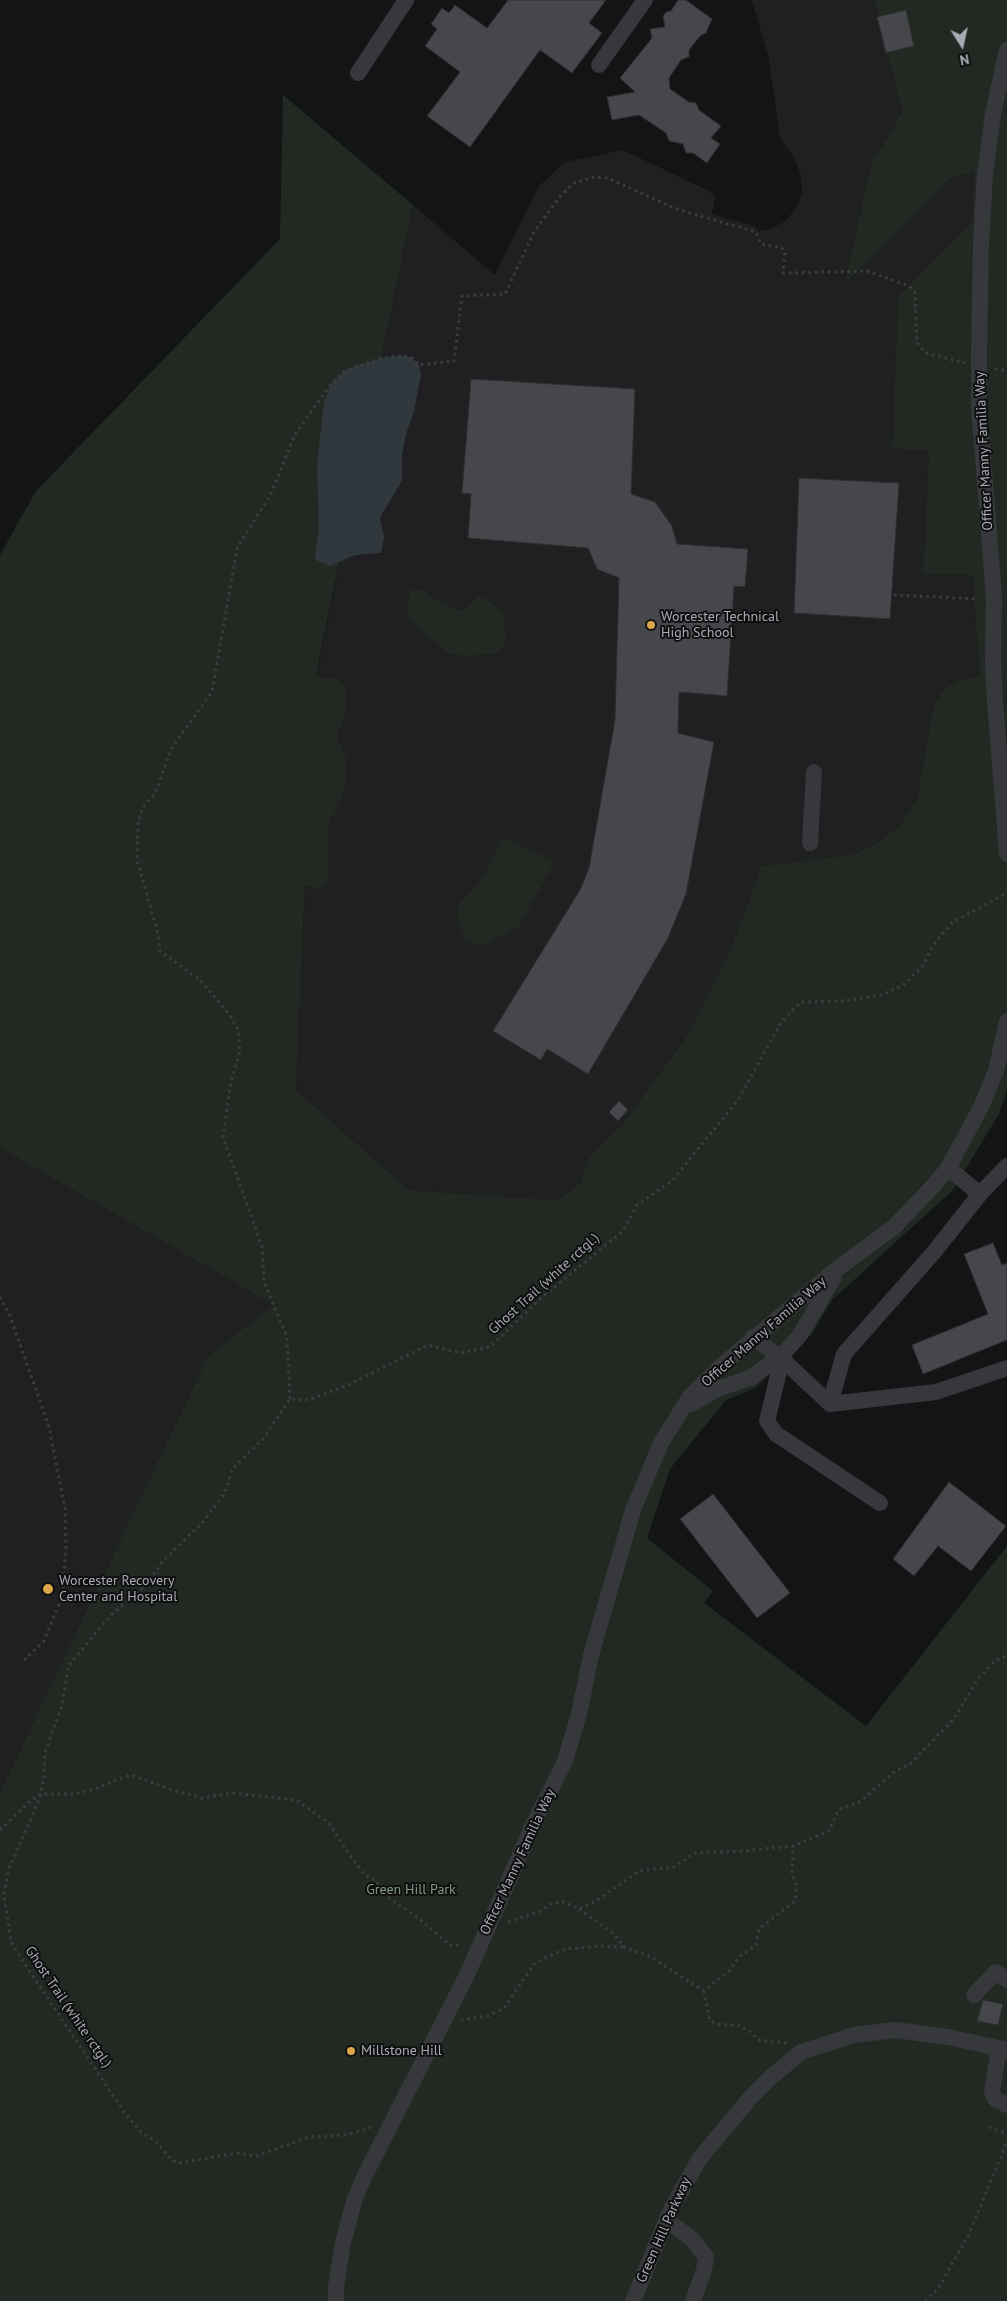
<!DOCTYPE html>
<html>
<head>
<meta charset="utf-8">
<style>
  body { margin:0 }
  #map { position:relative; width:1007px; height:2301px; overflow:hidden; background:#131415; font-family:"PT Sans",sans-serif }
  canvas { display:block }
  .north { position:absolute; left:937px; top:20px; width:50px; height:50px; -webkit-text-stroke:4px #0f0f10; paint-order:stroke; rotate:170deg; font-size:14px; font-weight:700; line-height:20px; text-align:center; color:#a7abb3 }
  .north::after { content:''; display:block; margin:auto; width:18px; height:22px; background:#a7abb3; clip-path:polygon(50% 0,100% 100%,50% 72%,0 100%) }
</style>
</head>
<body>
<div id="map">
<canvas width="1007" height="2301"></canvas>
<div class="north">N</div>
</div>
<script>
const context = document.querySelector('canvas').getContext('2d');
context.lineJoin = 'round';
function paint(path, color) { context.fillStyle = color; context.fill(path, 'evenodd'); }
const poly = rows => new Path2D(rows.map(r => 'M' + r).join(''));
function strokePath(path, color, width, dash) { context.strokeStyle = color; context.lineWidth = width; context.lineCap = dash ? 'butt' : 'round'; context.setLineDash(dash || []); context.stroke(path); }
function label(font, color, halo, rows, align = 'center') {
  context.font = font + ' "PT Sans",sans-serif'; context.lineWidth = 4; context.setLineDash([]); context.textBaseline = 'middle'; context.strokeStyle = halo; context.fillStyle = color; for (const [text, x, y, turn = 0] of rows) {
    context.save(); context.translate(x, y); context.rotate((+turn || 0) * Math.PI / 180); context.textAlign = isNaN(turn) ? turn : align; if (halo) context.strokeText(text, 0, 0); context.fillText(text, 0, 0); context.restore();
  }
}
const built = poly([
  [752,0,874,0,902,112,871,165,844,283,948,180,974,171,972,221,898,297,892,449,929,451,923,573,972,575,980,675,959,680,944,689,933,706,917,798,902,823,879,842,855,854,761,866,730,952,689,1033,625,1121,589,1158,579,1184,557,1200,409,1190,296,1090,314,688,413,205,495,275,539,186,565,162,623,150,709,191,715,197,712,214,754,226,759,231,770,229,786,221,797,206,802,192,801,176,795,159,780,138,769,59],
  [0,1148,275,1305,208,1356,0,1792]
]);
const green = poly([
  [874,0,1007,0,1007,1090,999,1114,953,1190,832,1300,812,1334,755,1388,726,1400,670,1469,647,1538,713,1591,704,1603,866,1726,1007,1546,1007,2301,0,2301,0,1792,208,1356,274,1305,0,1148,0,555,36,491,280,239,283,95,413,205,316,675,323,678,336,677,345,686,345,717,337,735,347,761,347,776,338,808,331,819,328,829,328,876,325,886,316,888,305,885,296,1090,409,1190,557,1200,579,1184,589,1158,625,1121,689,1033,730,952,761,866,855,854,879,842,902,823,917,798,933,706,944,689,959,680,980,675,972,575,923,574,929,451,892,449,898,297,972,221,974,171,948,180,844,284,871,165,902,112],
  [423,590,437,601,462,611,479,596,503,611,506,642,498,653,466,656,448,653,408,618,409,591],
  [503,838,553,860,552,867,519,926,489,943,479,945,462,938,457,913,461,901,484,877]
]);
const water = poly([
  [400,356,411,357,419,365,421,374,414,411,406,434,402,455,402,481,380,517,384,537,381,553,355,555,330,566,316,560,315,552,319,530,317,466,324,401,332,383,346,370,382,358]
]);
const building = poly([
  [508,0,606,0,589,23,602,33,572,73,540,50,470,147,427,116,460,72,425,46,437,29,431,24,442,8,449,13,455,5,487,28,508,0],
  [678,0,686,0,712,19,706,33,700,36,689,50,689,57,681,60,669,78,670,89,689,102,696,103,699,110,721,126,711,138,720,144,707,163,693,153,686,153,683,144,669,141,666,133,639,115,612,120,607,97,635,92,620,78,652,38,650,29,665,27,663,16,666,12,671,11,678,0],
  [906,10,914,46,886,53,877,17,906,10],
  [471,379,635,389,631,494,655,502,672,526,677,544,748,549,745,587,734,586,727,696,679,692,678,733,714,742,686,894,668,938,588,1074,547,1049,541,1060,493,1031,580,890,589,868,615,720,619,578,597,569,588,548,468,538,471,494,462,493,471,379],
  [799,478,899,483,890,619,794,613,799,478],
  [619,1101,628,1110,618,1121,609,1112,619,1101],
  [993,1243,1002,1265,1007,1263,1007,1340,923,1374,912,1345,988,1314,964,1254,993,1243],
  [949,1482,1006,1526,971,1571,938,1546,914,1576,893,1559,949,1482],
  [713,1494,790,1593,757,1618,680,1519,713,1494],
  [983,2000,1003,2004,998,2025,977,2021,983,2000]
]);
const path = poly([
  [995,369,1007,371],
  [894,595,978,599],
  [0,1297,10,1316,49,1427,65,1509,66,1549,62,1597,44,1641,23,1661],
  [290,1399,287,1337,264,1283,262,1246,223,1137,231,1081,240,1052,238,1030,229,1014,200,980,160,951,157,930,137,860,138,822,143,807,156,792,171,749,212,692,237,548,271,494,295,434,332,383,346,370,382,358,400,356,411,357,419,365,454,361,462,296,505,294,534,232,561,195,574,183,595,177,608,178,676,209,756,232,761,244,782,248,785,252,783,273,867,271,909,286,915,293,917,343,926,353,965,363],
  [0,1830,30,1801,41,1794,74,1794,95,1789,126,1776,134,1776,172,1790,202,1798,233,1793,296,1800,328,1822,350,1856,365,1875,377,1881,378,1887,387,1897,420,1919,449,1945,462,1945],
  [579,1909,615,1935,624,1947,651,1957,704,1991,729,1971,738,1958,756,1945,759,1929,795,1901,797,1888,792,1873,793,1846],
  [508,1922,541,1911,552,1903,564,1902,579,1909,596,1901,639,1871,674,1867,694,1853,743,1851,793,1846,829,1831,837,1813,842,1808,858,1803,894,1772,910,1764,953,1720,978,1679,994,1662,1007,1655],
  [704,1991,710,2021,718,2024,740,2026,751,2032,758,2040,786,2043],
  [461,2020,488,2016,504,2008,534,1964,549,1956,566,1949,601,1946,623,1947],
  [371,2127,347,2135,309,2137,256,2156,237,2153,180,2163,173,2161,156,2142,140,2131,124,2112,26,1966,11,1942,4,1895,8,1871,39,1800,44,1778,45,1752,61,1709,69,1665,112,1614,146,1585,163,1561,203,1522,224,1494,233,1468,263,1439,290,1399,308,1400,346,1386,428,1345,460,1353,490,1347,541,1298,623,1231,637,1205,672,1181,738,1100,782,1021,801,1002,843,1001,881,995,902,986,922,967,934,944,951,923,1007,893],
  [989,2127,1007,2134],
  [925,2301,938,2289,969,2234,1007,2142]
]);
const minor = poly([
  [1007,50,993,114,985,175,981,242,979,353,979,407,994,598,993,663,995,700,1007,854],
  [599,65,645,0],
  [358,73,406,0],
  [810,843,814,772],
  [948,1168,980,1194],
  [753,1337,782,1359,830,1404,936,1392,1007,1368],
  [782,1359,767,1421,776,1434,880,1503],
  [691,1404,715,1390,752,1377,783,1354,800,1335,834,1277],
  [830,1404,844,1354,934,1252,980,1194,1007,1166],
  [974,1995,996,1972,1007,1980],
  [999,2048,992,2091,995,2099,1007,2105],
  [666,2220,692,2239,706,2257,704,2270,693,2301],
  [336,2301,336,2287,343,2243,354,2201,364,2177,466,1977,534,1823,565,1761,579,1714,591,1655,633,1510,661,1443,689,1398,721,1366,834,1271,894,1227,935,1184,948,1168,981,1107,996,1071,1007,1021],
  [633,2301,671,2209,700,2158,751,2097,770,2078,801,2052,854,2035,896,2030,948,2037,1007,2050]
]);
const markers = [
  [651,625,5,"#daa647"],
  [48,1589,6,"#daa647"],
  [351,2051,5,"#daa647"]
];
const streetNames = [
  ["Officer Manny Familia Way",984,451,-93],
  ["Ghost Trail (white rctgl.)",544,1284,-42],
  ["Officer Manny Familia Way",764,1332,-41],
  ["Officer Manny Familia Way",518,1862,-65],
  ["Ghost Trail (white rctgl.)",68,2007,56],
  ["Green Hill Parkway",664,2230,-66]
];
const poiNames = [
  ["Worcester Technical",661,617],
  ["High School",661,633],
  ["Worcester Recovery",59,1581],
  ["Center and Hospital",59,1597],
  ["Millstone Hill",361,2051]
];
const parkNames = [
  ["Green Hill Park",411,1890]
];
paint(built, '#202022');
paint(green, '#222923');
paint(water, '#30383e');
paint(building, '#46474a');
strokePath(building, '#2e2e31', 1);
strokePath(path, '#3b3d40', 3, [2.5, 4]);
strokePath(minor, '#37383b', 16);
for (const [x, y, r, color] of markers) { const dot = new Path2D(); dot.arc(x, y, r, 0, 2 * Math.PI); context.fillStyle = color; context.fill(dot); strokePath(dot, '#0f0f10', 2); }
label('14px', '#a7abb3', '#0f0f10', streetNames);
label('14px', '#a7abb3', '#0f0f10', poiNames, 'left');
label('14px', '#809c82', '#0f0f10', parkNames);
</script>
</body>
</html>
